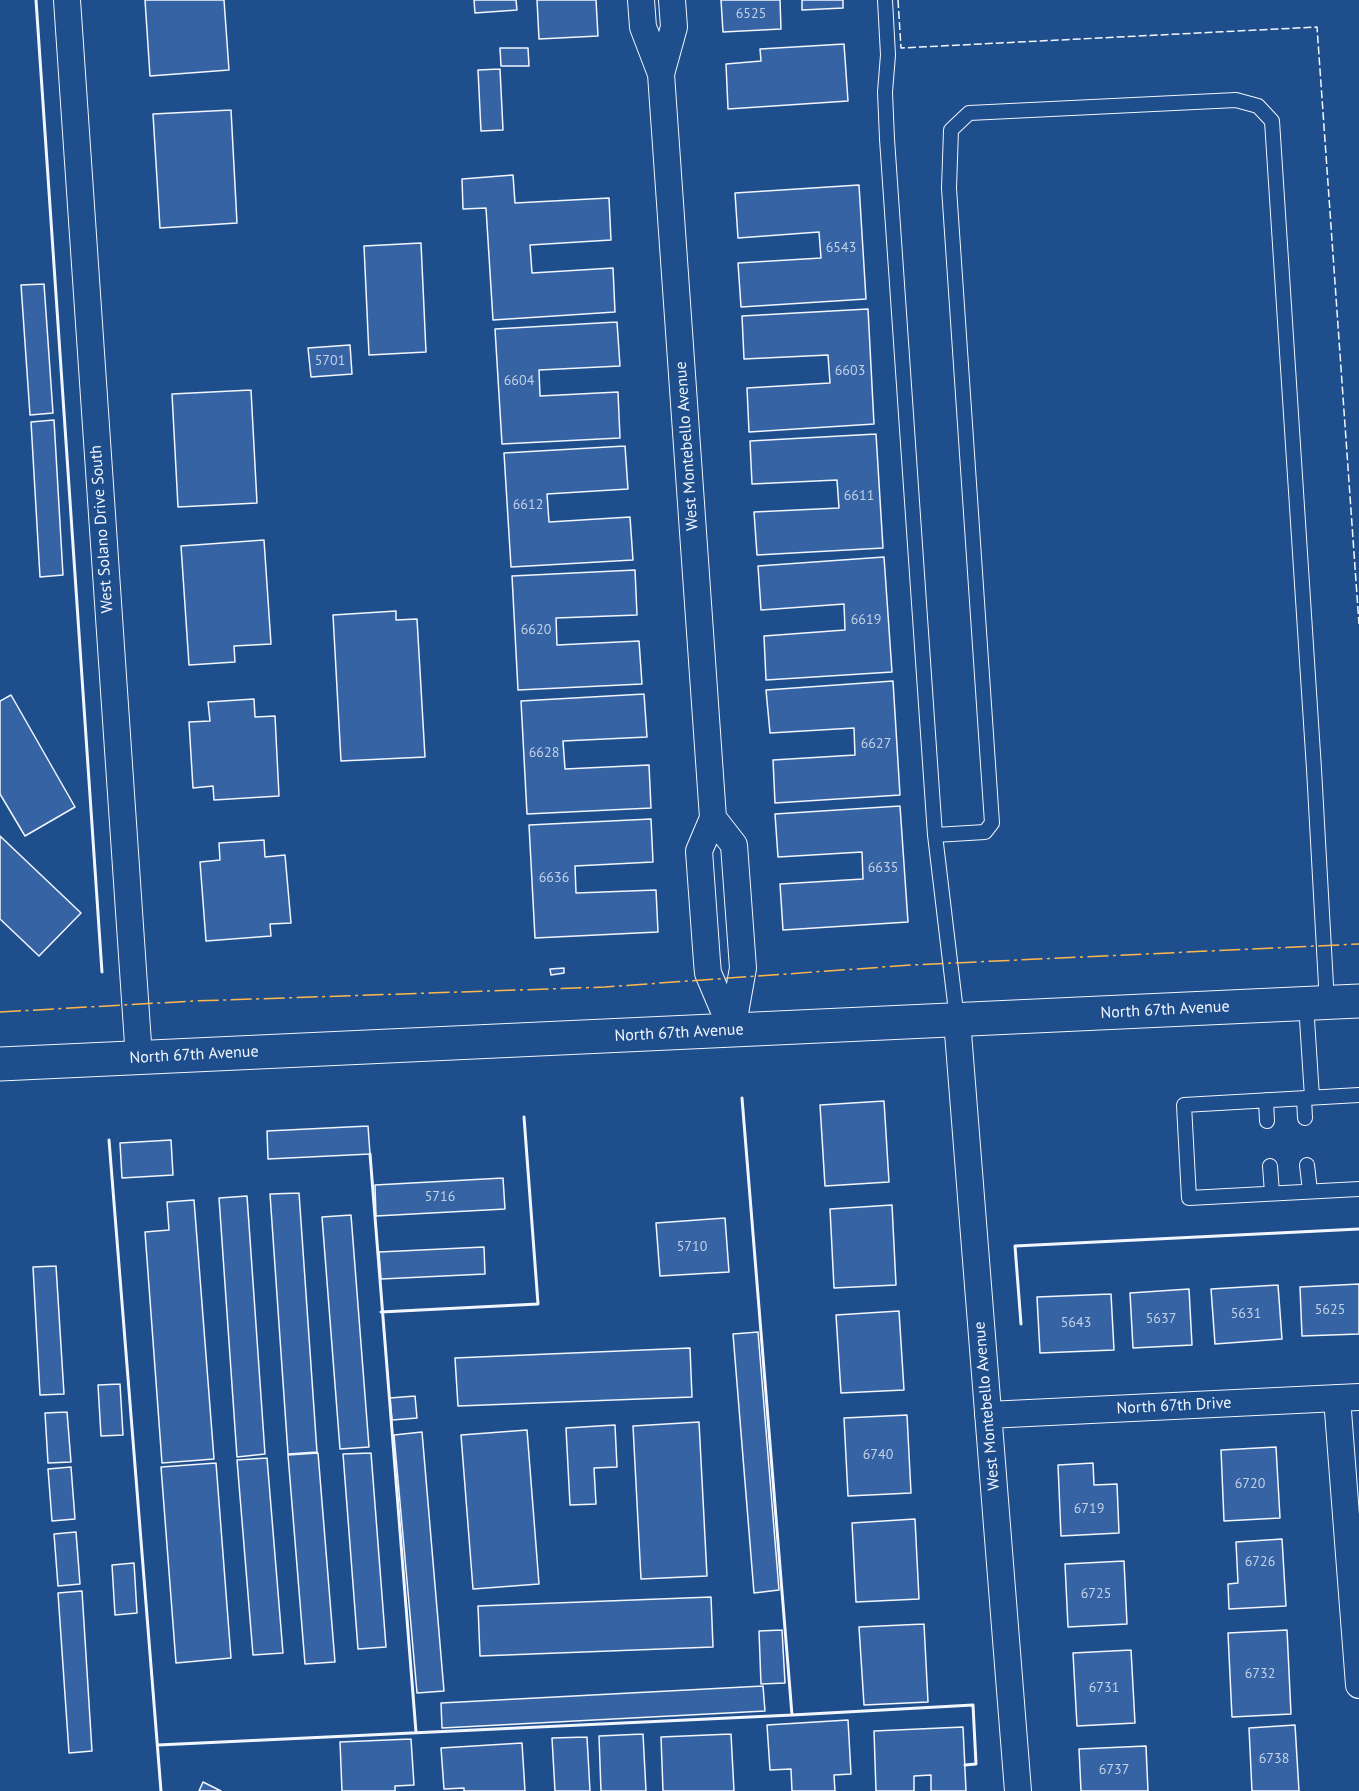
<!DOCTYPE html>
<html>
<head>
<meta charset="utf-8">
<style>
  body { margin:0 }
  canvas { display:block; background:#1f4e8c }
</style>
</head>
<body>
<canvas width="1359" height="1791"></canvas>
<script>
const context = document.querySelector('canvas').getContext('2d');
context.lineJoin = 'round';
function paint(path, color) { context.fillStyle = color; context.fill(path, 'evenodd'); }
const poly = rows => new Path2D(rows.map(r => 'M' + r).join(''));
function strokePath(path, color, width, dash) { context.strokeStyle = color; context.lineWidth = width; context.lineCap = dash ? 'butt' : 'round'; context.setLineDash(dash || []); context.stroke(path); }
function label(font, color, halo, rows, align = 'center') {
  context.font = font + ' "PT Sans",sans-serif'; context.lineWidth = 4.5; context.setLineDash([]); context.textBaseline = 'middle'; context.strokeStyle = halo; context.fillStyle = color; for (const [text, x, y, turn = 0] of rows) {
    context.save(); context.translate(x, y); context.rotate((+turn || 0) * Math.PI / 180); context.textAlign = isNaN(turn) ? turn : align; if (halo) context.strokeText(text, 0, 0); context.fillText(text, 0, 0); context.restore();
  }
}
const building = poly([
  [145,0,224,0,229,70,150,76,145,0],
  [474,0,516,0,517,10,475,13,474,0],
  [537,0,596,0,598,36,539,39,537,0],
  [721,0,780,0,781,29,723,32,721,0],
  [802,0,843,0,843,8,802,10,802,0],
  [844,44,848,101,728,109,726,64,761,61,760,49,844,44],
  [500,48,528,48,529,66,501,66,500,48],
  [500,69,503,130,481,131,478,70,500,69],
  [231,110,237,223,160,228,153,114,231,110],
  [513,175,515,203,609,198,611,240,530,245,532,273,613,268,615,312,493,320,486,208,463,209,462,179,513,175],
  [859,185,866,299,741,307,738,263,821,258,819,232,738,238,735,193,859,185],
  [421,243,426,352,369,355,364,246,421,243],
  [44,284,53,413,30,415,21,285,44,284],
  [868,309,874,424,749,432,747,388,830,383,828,355,744,359,742,316,868,309],
  [617,322,620,366,539,370,540,396,618,392,620,438,502,444,495,329,617,322],
  [350,345,352,374,311,377,308,348,350,345],
  [251,390,257,503,178,507,172,394,251,390],
  [54,420,63,575,40,577,31,422,54,420],
  [876,434,883,548,757,555,754,512,839,508,837,480,752,484,750,441,876,434],
  [625,446,628,489,547,494,549,522,630,517,633,560,511,567,504,453,625,446],
  [264,540,271,644,234,646,235,662,189,665,181,546,264,540],
  [884,557,892,672,766,680,764,636,845,630,844,604,761,610,758,566,884,557],
  [635,570,637,615,556,618,557,645,639,641,642,684,518,690,512,576,635,570],
  [396,611,396,620,417,619,425,757,341,761,333,615,396,611],
  [893,681,900,795,775,803,773,760,855,755,854,728,770,733,766,690,893,681],
  [644,694,647,737,563,741,565,769,649,765,651,808,527,814,521,701,644,694],
  [11,695,75,807,25,836,0,794,0,701,11,695],
  [254,699,255,717,275,716,279,796,214,800,213,786,193,788,189,722,210,721,208,702,254,699],
  [900,806,908,922,783,930,780,884,863,879,862,852,778,857,775,814,900,806],
  [651,819,653,862,575,866,576,893,656,890,658,932,535,938,529,825,651,819],
  [0,836,81,913,39,956,0,919,0,836],
  [264,840,265,857,285,855,291,923,270,924,271,936,206,941,200,862,220,860,219,843,264,840],
  [564,968,564,973,551,975,550,969,564,968],
  [884,1101,889,1182,825,1186,820,1105,884,1101],
  [368,1126,370,1154,268,1159,267,1131,368,1126],
  [171,1140,173,1175,122,1178,120,1143,171,1140],
  [503,1178,505,1209,376,1216,375,1185,503,1178],
  [299,1193,317,1452,288,1454,270,1194,299,1193],
  [247,1196,265,1454,237,1457,219,1198,247,1196],
  [194,1200,214,1459,162,1463,145,1232,169,1230,167,1202,194,1200],
  [892,1205,896,1285,834,1288,830,1209,892,1205],
  [351,1215,369,1447,340,1449,322,1217,351,1215],
  [725,1218,729,1272,660,1276,656,1223,725,1218],
  [484,1247,485,1274,381,1279,379,1252,484,1247],
  [56,1266,64,1394,40,1395,33,1267,56,1266],
  [1359,1284,1359,1334,1302,1336,1300,1287,1359,1284],
  [1278,1285,1282,1339,1215,1344,1211,1289,1278,1285],
  [1189,1289,1192,1345,1133,1348,1130,1293,1189,1289],
  [1111,1294,1114,1350,1040,1353,1037,1297,1111,1294],
  [899,1311,904,1390,841,1393,836,1315,899,1311],
  [758,1332,779,1590,754,1593,733,1334,758,1332],
  [690,1348,692,1397,458,1406,455,1358,690,1348],
  [120,1384,123,1435,101,1436,98,1385,120,1384],
  [415,1396,417,1418,392,1420,390,1398,415,1396],
  [67,1412,71,1462,48,1463,45,1413,67,1412],
  [907,1415,911,1493,848,1496,844,1418,907,1415],
  [699,1422,707,1576,641,1579,633,1426,699,1422],
  [615,1425,617,1467,594,1468,596,1504,570,1505,566,1428,615,1425],
  [527,1430,539,1584,473,1589,461,1435,527,1430],
  [422,1432,444,1691,417,1693,394,1435,422,1432],
  [1276,1447,1280,1518,1224,1521,1221,1450,1276,1447],
  [318,1453,335,1662,305,1664,288,1455,318,1453],
  [371,1453,386,1647,358,1649,343,1454,371,1453],
  [267,1458,283,1653,253,1655,237,1460,267,1458],
  [216,1463,231,1658,176,1663,161,1467,216,1463],
  [1093,1463,1094,1485,1117,1484,1119,1533,1061,1536,1058,1465,1093,1463],
  [71,1467,75,1519,52,1521,48,1469,71,1467],
  [915,1519,919,1599,856,1602,852,1523,915,1519],
  [76,1532,80,1584,58,1586,54,1534,76,1532],
  [1282,1539,1286,1606,1229,1609,1228,1584,1238,1583,1236,1542,1282,1539],
  [1124,1561,1127,1624,1068,1627,1065,1564,1124,1561],
  [134,1563,137,1613,115,1615,112,1565,134,1563],
  [82,1591,92,1751,69,1753,58,1593,82,1591],
  [711,1597,713,1647,480,1656,478,1606,711,1597],
  [924,1624,928,1702,864,1705,859,1627,924,1624],
  [782,1630,785,1683,761,1684,759,1631,782,1630],
  [1287,1630,1291,1714,1232,1717,1228,1633,1287,1630],
  [1131,1650,1135,1723,1077,1726,1073,1653,1131,1650],
  [763,1686,765,1711,442,1728,441,1703,763,1686],
  [848,1720,851,1774,834,1775,835,1791,792,1791,791,1769,770,1770,767,1725,848,1720],
  [1295,1725,1299,1791,1252,1791,1249,1728,1295,1725],
  [963,1727,966,1791,931,1791,931,1775,914,1776,914,1791,876,1791,874,1731,963,1727],
  [643,1734,646,1791,601,1791,599,1736,643,1734],
  [731,1734,734,1791,663,1791,661,1737,731,1734],
  [587,1737,590,1791,555,1791,552,1738,587,1737],
  [411,1739,414,1785,395,1786,395,1791,342,1791,340,1742,411,1739],
  [522,1743,525,1791,464,1791,464,1788,444,1789,441,1748,522,1743],
  [1146,1746,1148,1791,1081,1791,1079,1749,1146,1746],
  [203,1782,221,1791,199,1791,203,1782]
]);
const service = poly([
  [885,0,888,55,885,92,887,139,935,835,957,1020],
  [935,835,985,832,992,823,949,188,951,130,969,113,1236,100,1258,106,1272,121,1314,769,1327,1003],
  [1306,1004,1312,1097],
  [1359,1095,1184,1105,1189,1198,1359,1189],
  [1304,1098,1305,1118],
  [1266,1100,1267,1121],
  [1307,1165,1310,1191],
  [1270,1166,1272,1193]
]);
const minor = poly([
  [67,0,139,1058],
  [641,0,643,27,661,74,713,818,699,851,707,962,708,973,732,1030],
  [661,74,674,27,672,0],
  [713,818,734,845,743,968,732,1030],
  [957,1020,1018,1791],
  [1337,1398,1359,1685],
  [988,1415,1359,1397]
]);
const secondary = poly([
  [0,1064,1359,1001]
]);
const fence = poly([
  [898,0,901,48,1317,27,1359,624]
]);
const wall = poly([
  [36,0,102,972],
  [742,1098,792,1715],
  [109,1140,161,1791],
  [370,1154,416,1732],
  [381,1312,538,1304,524,1117],
  [1021,1324,1015,1246,1359,1229],
  [158,1745,792,1715,973,1705,976,1764,965,1765]
]);
const power = poly([
  [0,1012,194,1001,605,987,911,965,1359,944]
]);
const numberNames = [
  ["6525",751,14],
  ["6543",841,248],
  ["5701",330,361],
  ["6603",850,371],
  ["6604",519,381],
  ["6611",859,496],
  ["6612",528,505],
  ["6619",866,620],
  ["6620",536,630],
  ["6627",876,744],
  ["6628",544,753],
  ["6635",883,868],
  ["6636",554,878],
  ["5716",440,1197],
  ["5710",692,1247],
  ["5625",1330,1310],
  ["5631",1246,1314],
  ["5637",1161,1319],
  ["5643",1076,1323],
  ["6740",878,1455],
  ["6720",1250,1484],
  ["6719",1089,1509],
  ["6726",1260,1562],
  ["6725",1096,1594],
  ["6732",1260,1674],
  ["6731",1104,1688],
  ["6738",1274,1759],
  ["6737",1114,1770]
];
const streetNames = [
  ["West Montebello Avenue",687,446,-94],
  ["West Solano Drive South",102,529,-94],
  ["North 67th Avenue",1165,1010,-3],
  ["North 67th Avenue",679,1033,-3],
  ["North 67th Avenue",194,1055,-3],
  ["West Montebello Avenue",987,1406,-95],
  ["North 67th Drive",1174,1406,-3]
];
paint(building, '#3563a3');
strokePath(building, '#f2f6ff', 1.5);
strokePath(service, '#f2f6ff', 16);
strokePath(minor, '#f2f6ff', 28);
strokePath(secondary, '#f2f6ff', 35);
strokePath(service, '#1f4e8c', 14);
strokePath(minor, '#1f4e8c', 26);
strokePath(secondary, '#1f4e8c', 33);
strokePath(fence, '#f2f6ff', 1.5, [8, 3]);
strokePath(wall, '#f2f6ff', 3);
strokePath(power, '#ffb74d', 1.5, [21, 4.5, 3, 4.5]);
label('14px', '#c3d1e8', null, numberNames);
label('16px', '#f2f6ff', '#1f4e8c', streetNames);
</script>
</body>
</html>
